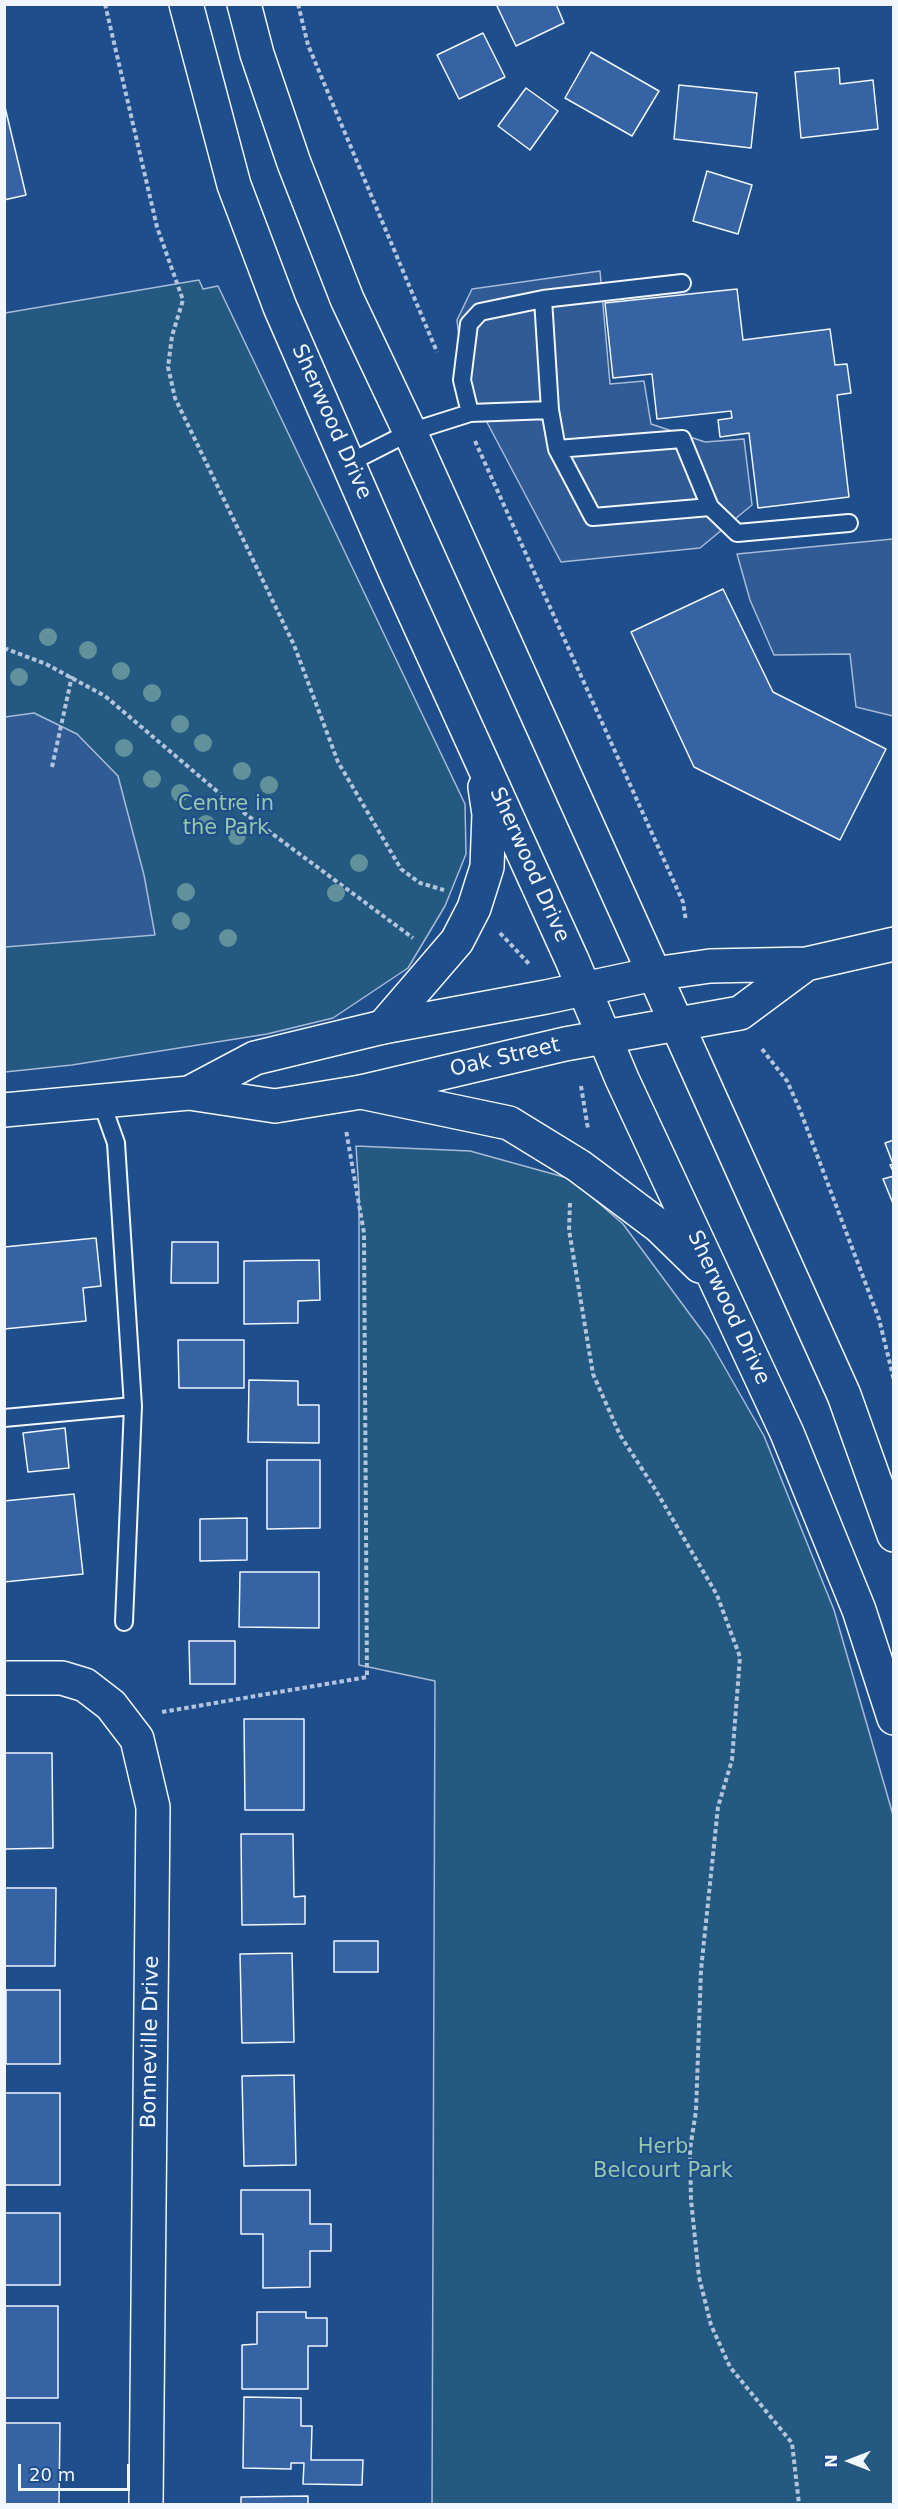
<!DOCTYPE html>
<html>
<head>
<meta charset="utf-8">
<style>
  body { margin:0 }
  #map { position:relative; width:898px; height:2509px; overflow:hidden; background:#1f4e8c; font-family:"DejaVu Sans",sans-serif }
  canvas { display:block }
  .frame { position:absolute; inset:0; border:6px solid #f2f6ff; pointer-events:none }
  .north { position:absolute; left:820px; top:2431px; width:60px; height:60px; -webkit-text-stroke:4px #1f4e8c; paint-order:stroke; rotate:270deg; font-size:16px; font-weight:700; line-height:24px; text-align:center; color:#f2f6ff }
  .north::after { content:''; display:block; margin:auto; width:21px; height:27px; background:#f2f6ff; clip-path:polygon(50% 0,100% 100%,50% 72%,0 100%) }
  .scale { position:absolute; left:18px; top:2464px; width:112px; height:27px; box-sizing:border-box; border:3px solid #f2f6ff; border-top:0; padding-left:8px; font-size:18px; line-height:21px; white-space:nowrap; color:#f2f6ff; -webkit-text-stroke:4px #1f4e8c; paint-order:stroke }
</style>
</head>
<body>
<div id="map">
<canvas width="898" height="2509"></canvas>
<div class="frame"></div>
<div class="north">N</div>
<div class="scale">20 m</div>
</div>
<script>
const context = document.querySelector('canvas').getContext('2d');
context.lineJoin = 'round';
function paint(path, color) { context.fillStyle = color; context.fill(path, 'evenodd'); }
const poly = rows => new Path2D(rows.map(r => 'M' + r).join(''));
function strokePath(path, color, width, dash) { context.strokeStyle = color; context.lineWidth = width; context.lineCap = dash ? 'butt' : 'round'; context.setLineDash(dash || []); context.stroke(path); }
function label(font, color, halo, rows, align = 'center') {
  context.font = font + ' "DejaVu Sans",sans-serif'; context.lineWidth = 4.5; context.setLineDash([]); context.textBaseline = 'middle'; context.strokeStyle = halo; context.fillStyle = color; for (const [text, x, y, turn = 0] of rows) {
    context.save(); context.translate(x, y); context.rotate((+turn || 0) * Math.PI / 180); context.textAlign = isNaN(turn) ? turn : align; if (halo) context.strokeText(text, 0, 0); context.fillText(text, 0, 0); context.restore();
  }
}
const green = poly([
  [199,280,203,289,218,286,465,804,466,854,445,906,408,968,333,1018,267,1034,72,1065,5,1072,5,313,199,280],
  [356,1146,470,1151,571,1179,623,1224,709,1340,764,1436,834,1610,893,1815,893,2504,432,2504,435,1681,359,1665,359,1192,356,1146]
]);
const parking = poly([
  [600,271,610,384,644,381,651,424,705,442,744,439,752,505,700,548,561,562,464,379,457,320,472,289,600,271],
  [893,539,894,539,893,716,856,707,850,654,774,655,750,600,737,554,893,539],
  [34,713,77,734,118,776,144,875,155,935,5,947,5,717,34,713]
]);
const building = poly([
  [496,4,556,4,564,23,516,46,496,4],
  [483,33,505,77,459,99,437,55,483,33],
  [591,52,659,91,632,136,565,98,591,52],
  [839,68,840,84,873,80,878,129,801,138,795,72,839,68],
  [679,85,757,93,751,148,674,139,679,85],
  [526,88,558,111,530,150,498,126,526,88],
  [4,103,26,195,4,200,4,103],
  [707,171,752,185,738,234,693,221,707,171],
  [737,289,743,340,830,329,835,365,847,364,851,393,837,395,849,497,758,508,749,433,720,437,718,420,732,418,731,411,657,419,652,374,613,378,605,303,737,289],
  [723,589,773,692,886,749,840,840,694,767,631,632,723,589],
  [894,1140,894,1173,890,1165,893,1164,885,1143,894,1140],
  [894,1176,894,1206,883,1179,894,1176],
  [96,1238,101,1286,83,1288,86,1321,4,1329,4,1247,96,1238],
  [172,1242,218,1242,218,1283,171,1283,172,1242],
  [319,1260,320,1300,298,1301,298,1323,244,1324,244,1261,319,1260],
  [178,1340,244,1340,244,1388,179,1388,178,1340],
  [249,1380,298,1381,298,1405,319,1405,319,1443,248,1442,249,1380],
  [65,1428,69,1468,28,1472,23,1433,65,1428],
  [267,1460,320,1460,320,1528,267,1529,267,1460],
  [74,1494,83,1574,4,1582,4,1501,74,1494],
  [247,1518,247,1560,200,1561,200,1519,247,1518],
  [240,1572,319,1572,319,1628,239,1627,240,1572],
  [189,1641,235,1641,235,1684,190,1684,189,1641],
  [244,1719,304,1719,304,1810,245,1810,244,1719],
  [4,1753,52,1753,53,1848,4,1849,4,1753],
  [241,1834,293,1834,294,1897,305,1896,305,1924,242,1925,241,1834],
  [4,1888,56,1888,55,1966,4,1966,4,1888],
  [334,1941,378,1941,378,1972,334,1972,334,1941],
  [292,1953,294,2042,242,2043,240,1954,292,1953],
  [6,1990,60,1990,60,2064,6,2064,6,1990],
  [294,2075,296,2165,244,2166,242,2076,294,2075],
  [4,2093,60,2093,60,2185,4,2185,4,2093],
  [241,2190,310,2190,310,2224,331,2224,331,2251,310,2251,310,2287,263,2288,263,2234,241,2234,241,2190],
  [4,2213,60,2213,60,2285,4,2285,4,2213],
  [4,2306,58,2306,58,2398,4,2398,4,2306],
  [257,2312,306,2312,306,2318,327,2318,327,2346,308,2346,308,2389,242,2389,242,2345,257,2344,257,2312],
  [244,2397,301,2398,301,2426,312,2426,311,2460,363,2460,362,2485,303,2484,304,2463,291,2463,291,2469,243,2468,244,2397],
  [4,2423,60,2423,59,2504,4,2504,4,2423],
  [308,2496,308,2504,241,2504,241,2497,308,2496]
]);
const path = poly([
  [105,4,157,227,183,300,172,336,168,367,175,398,294,645,338,762,401,869,420,883,444,890],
  [298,4,308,45,437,352],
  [475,441,683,902,686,921],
  [4,648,46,664,105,696,232,804,413,938],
  [52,767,72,676],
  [500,933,530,965],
  [762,1049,787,1081,800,1110,879,1319,894,1380],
  [581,1086,588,1129],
  [570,1203,569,1230,593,1374,620,1435,655,1489,717,1595,740,1657,732,1760,718,1807,701,1970,696,2111,690,2149,691,2200,699,2277,711,2325,730,2367,792,2443,799,2504],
  [162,1712,367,1677,364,1233,346,1130]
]);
const service = poly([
  [550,410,543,299,682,283],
  [470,413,462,380,469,324,480,312,543,299],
  [349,463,410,432,470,413,550,410,557,449,593,517,710,507,682,439,557,449],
  [710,507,737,533,849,523],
  [101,1101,116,1143,133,1406,124,1622],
  [4,1418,133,1406]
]);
const minor = poly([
  [4,1678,62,1678,85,1685,111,1705,137,1739,153,1807,146,2504]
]);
const tertiary = poly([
  [189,1093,255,1058,383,1027,546,997,654,974,710,966,806,964,894,944],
  [4,1110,189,1093,275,1106,361,1092,565,1044,740,1013,806,964]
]);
const secondary = poly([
  [186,4,234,185,280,307,396,573,572,960,622,1079,787,1433,859,1610,894,1718],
  [244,4,257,54,294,163,347,299,410,432,844,1395,894,1535],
  [383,1027,457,941,474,908,487,867,489,814,485,787],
  [361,1092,509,1123,579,1166,659,1226,700,1266]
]);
const trees = [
  [48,637],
  [88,650],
  [121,671],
  [19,677],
  [152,693],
  [180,724],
  [203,743],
  [124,748],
  [242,771],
  [152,779],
  [269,785],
  [180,793],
  [206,824],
  [237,836],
  [359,863],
  [186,892],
  [336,893],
  [181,921],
  [228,938]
];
const streetNames = [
  ["Sherwood Drive",331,422,66],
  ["Sherwood Drive",529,865,66],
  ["Oak Street",505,1058,-13],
  ["Sherwood Drive",728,1308,65],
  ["Bonneville Drive",151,2042,-89]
];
const parkNames = [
  ["Centre in",226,805],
  ["the Park",226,829],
  ["Herb",663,2148],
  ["Belcourt Park",663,2172]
];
paint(green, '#245a82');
strokePath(green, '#a8bbd7', 1.5);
paint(parking, '#305b95');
strokePath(parking, '#a8bbd7', 1.5);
paint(building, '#3563a3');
strokePath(building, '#f2f6ff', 1.5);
strokePath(service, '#f2f6ff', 20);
strokePath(minor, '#f2f6ff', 36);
strokePath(tertiary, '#f2f6ff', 36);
strokePath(secondary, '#f2f6ff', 36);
strokePath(path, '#b3c4dc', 4, [4.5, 3]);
strokePath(service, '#1f4e8c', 16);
strokePath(minor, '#1f4e8c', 33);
strokePath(tertiary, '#1f4e8c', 33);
strokePath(secondary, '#1f4e8c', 33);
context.fillStyle = '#61919a';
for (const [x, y] of trees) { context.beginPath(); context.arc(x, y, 9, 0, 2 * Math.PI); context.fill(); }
label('21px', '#f2f6ff', '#1f4e8c', streetNames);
label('21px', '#97c8a6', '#1f4e8c', parkNames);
</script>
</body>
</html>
